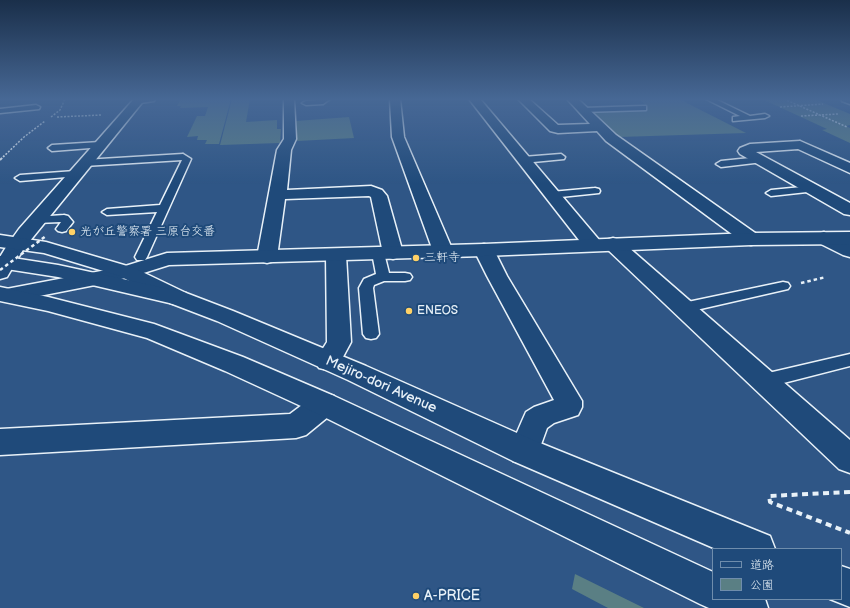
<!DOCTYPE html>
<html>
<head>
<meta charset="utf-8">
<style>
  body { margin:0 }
  #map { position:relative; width:850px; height:608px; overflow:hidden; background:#2f5686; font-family:"Balsamiq Sans","Klee One",sans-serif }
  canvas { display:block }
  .legend { position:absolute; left:712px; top:548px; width:130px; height:52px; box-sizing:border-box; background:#1f4a7a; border:1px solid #6f8dac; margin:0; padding:5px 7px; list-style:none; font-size:12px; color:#e8f1f8 }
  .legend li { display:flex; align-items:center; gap:8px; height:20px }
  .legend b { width:20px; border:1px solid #6f8dac }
</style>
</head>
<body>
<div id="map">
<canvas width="850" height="608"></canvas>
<ul class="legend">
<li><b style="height:5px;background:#1f4a7a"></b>道路</li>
<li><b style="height:11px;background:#5a7f84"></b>公園</li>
</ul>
</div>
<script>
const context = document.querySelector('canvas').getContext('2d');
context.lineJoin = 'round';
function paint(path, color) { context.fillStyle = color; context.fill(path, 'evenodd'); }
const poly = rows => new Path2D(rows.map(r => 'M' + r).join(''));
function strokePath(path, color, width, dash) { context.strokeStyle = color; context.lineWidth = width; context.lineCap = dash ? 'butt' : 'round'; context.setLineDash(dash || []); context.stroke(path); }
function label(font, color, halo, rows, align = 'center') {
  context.font = font + ' "Balsamiq Sans","Klee One",sans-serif'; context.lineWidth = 4; context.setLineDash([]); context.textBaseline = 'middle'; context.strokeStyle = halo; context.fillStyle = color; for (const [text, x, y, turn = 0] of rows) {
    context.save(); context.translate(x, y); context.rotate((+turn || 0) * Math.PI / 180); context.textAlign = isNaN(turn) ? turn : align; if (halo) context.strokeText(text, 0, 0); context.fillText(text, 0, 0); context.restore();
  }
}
const green = poly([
  [181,99,231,99,219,144,205,144,207,140,197,140,198,136,187,137,197,116,205,116,208,107,180,108,181,106,177,106],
  [232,99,250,99,246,122,277,120,277,129,281,129,280,143,220,145],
  [639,99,679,99,746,133,618,137,614,136,594,113,597,112,646,110,642,107,647,106],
  [762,99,814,99,850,114,850,125,846,126,850,128,850,143,822,130,827,129],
  [349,117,354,138,297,141,296,121],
  [575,574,644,608,608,608,572,589]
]);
const pathFar3 = poly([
  [784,99,847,127],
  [780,107,823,104],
  [801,116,838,114],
  [51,117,60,110,65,99],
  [57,117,101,115],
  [3,157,24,137,45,121]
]);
const pathFar2 = poly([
  [0,160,4,156]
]);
const pathFar1 = poly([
  [801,283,826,277]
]);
const path = poly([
  [850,492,769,496,770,502,850,533]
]);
const service = poly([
  [330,99,323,104,306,105,302,103,306,101,330,99],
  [706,99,715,99,750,116,765,114,769,116,765,118,733,121,733,117,740,116,706,99],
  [36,105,40,107,39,109,0,113,0,109,36,105],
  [643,106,646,106,646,110,582,112,578,110,582,108,643,106],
  [100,142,104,145,103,147,52,151,48,148,52,145,100,142],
  [183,154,191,159,147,257,145,260,137,260,135,257,157,212,107,215,102,212,107,209,160,205,182,160,84,166,79,163,84,160,183,154],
  [561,154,565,157,564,159,523,163,519,160,523,157,561,154],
  [760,157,763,158,764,160,763,162,721,167,716,164,721,161,760,157],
  [75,171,80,174,78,176,20,181,15,178,20,175,75,171],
  [812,186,816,187,817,189,816,191,771,196,766,193,771,190,812,186],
  [595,188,599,189,600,191,599,193,551,198,546,195,551,192,595,188],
  [64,215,68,216,73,222,66,231,62,232,58,231,56,229,61,222,36,223,30,220,36,217,64,215],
  [378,249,382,250,384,253,389,273,405,273,410,274,412,277,410,280,405,281,384,281,374,285,373,288,379,334,376,338,371,339,366,338,363,334,359,288,364,279,376,274,372,253,374,250,378,249],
  [783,282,788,283,790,286,788,289,683,313,678,311,676,308,678,305,683,303,783,282],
  [850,354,850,366,764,388,758,386,756,381,758,376,764,374,850,354]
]);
const minor = poly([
  [135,99,155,99,154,101,140,103,136,102,135,99],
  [284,99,294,99,296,139,291,150,287,190,371,186,382,190,387,196,403,253,400,257,393,259,386,257,383,253,371,197,369,196,285,199,277,257,274,261,267,263,260,261,257,257,277,150,284,139,284,99],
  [390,99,400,99,404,137,453,251,450,255,443,257,436,255,433,251,392,137,390,99],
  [469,99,480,99,600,241,602,245,600,249,593,251,586,249,469,99],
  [518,99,529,99,558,125,590,124,567,99,578,99,616,135,758,235,760,239,758,243,751,245,744,243,606,141,597,131,558,133,550,131,518,99],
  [841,99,850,99,850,104,842,101,841,99],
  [800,141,850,163,850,173,798,149,756,152,850,203,850,215,844,214,740,154,738,151,740,148,750,144,800,141],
  [824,232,850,244,850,257,843,255,817,242,815,238,817,234,824,232],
  [18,237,25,239,27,243,7,277,0,279,0,257,11,239,18,237],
  [613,238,620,240,850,440,850,473,839,469,606,248,604,244,606,240,613,238],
  [484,244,491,246,494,250,507,276,582,401,582,407,578,415,554,423,547,428,535,461,524,464,513,461,509,451,522,421,526,412,534,407,554,400,487,276,474,250,477,246,484,244],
  [336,249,343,251,346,255,351,342,337,368,328,370,319,368,315,361,327,342,326,255,329,251,336,249],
  [324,393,334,396,338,404,334,412,306,435,296,438,0,455,0,429,290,414,314,396,324,393]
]);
const tertiary = poly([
  [134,99,145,99,25,247,18,249,11,247,9,243,19,229,134,99],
  [850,232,850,244,751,245,484,256,169,265,134,276,95,285,9,302,1,300,0,298,1,290,122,267,167,253,484,244,751,233,850,232]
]);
const primary = poly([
  [0,235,46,242,134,268,186,293,233,311,366,366,535,441,770,536,775,549,716,549,513,461,348,380,217,321,170,303,120,276,44,253,0,247,0,235],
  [0,287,48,297,154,324,243,357,334,396,713,572,713,599,765,599,768,608,709,608,700,604,314,412,225,371,147,338,48,311,0,301,0,287],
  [841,566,850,569,850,607,830,599,841,599,841,566]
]);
const motorway = poly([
  [0,256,58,265,178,291,186,293,189,298,186,303,178,305,58,277,0,268,0,256]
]);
const pathBridge = poly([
  [0,270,46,236]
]);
const markers = [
  [72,232,4,"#ffd166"],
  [416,258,4,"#ffd166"],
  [409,311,4,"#ffd166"],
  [416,596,4,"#ffd166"]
];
const poiNames = [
  ["光が丘警察署 三原台交番",80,232],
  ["三軒寺",424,258],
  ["ENEOS",417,311]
];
const nearStreetnames = [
  ["Mejiro-dori Avenue",381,385,24]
];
const nearPoinames = [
  ["A-PRICE",424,596]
];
paint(green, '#5a7f84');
strokePath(service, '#e8f1f8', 3);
strokePath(minor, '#e8f1f8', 3);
strokePath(tertiary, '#e8f1f8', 3);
strokePath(primary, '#e8f1f8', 3);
strokePath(motorway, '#e8f1f8', 3);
strokePath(pathFar3, '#e8f1f8', 1.5, [2, 1.5]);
strokePath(pathFar2, '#e8f1f8', 2, [3, 2]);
strokePath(pathFar1, '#e8f1f8', 2.5, [3.5, 3]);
strokePath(path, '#e8f1f8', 4, [6, 4.5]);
paint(service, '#1f4a7a');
paint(minor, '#1f4a7a');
paint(tertiary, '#1f4a7a');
paint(primary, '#1f4a7a');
paint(motorway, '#1f4a7a');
strokePath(pathBridge, '#e8f1f8', 2.5, [3.5, 3]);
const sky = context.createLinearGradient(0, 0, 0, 184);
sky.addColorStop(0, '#1a2f4a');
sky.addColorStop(0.54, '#476895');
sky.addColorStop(1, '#47689500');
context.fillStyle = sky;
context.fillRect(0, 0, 850, 184);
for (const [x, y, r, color] of markers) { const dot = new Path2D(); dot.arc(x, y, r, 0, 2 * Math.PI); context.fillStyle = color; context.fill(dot); strokePath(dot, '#1f4a7a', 1.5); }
label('12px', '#e8f1f8', '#1f4a7a', poiNames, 'left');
label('14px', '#e8f1f8', '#1f4a7a', nearStreetnames);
label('14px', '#e8f1f8', '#1f4a7a', nearPoinames, 'left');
</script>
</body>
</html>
